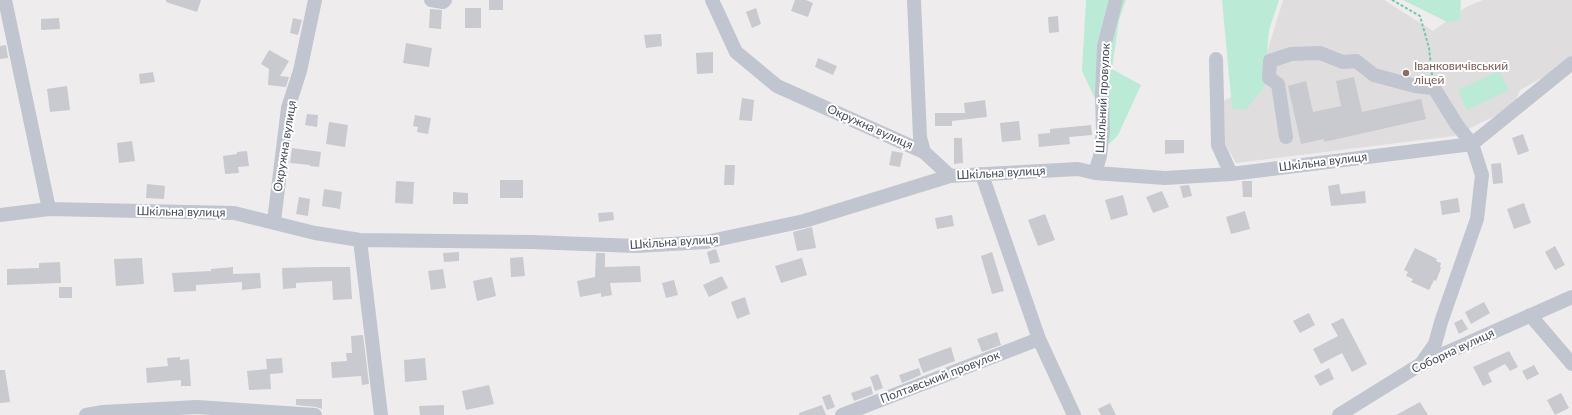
<!DOCTYPE html>
<html>
<head>
<meta charset="utf-8">
<style>
  body { margin:0 }
  canvas { display:block; background:#eeecec }
</style>
</head>
<body>
<canvas width="1572" height="415"></canvas>
<script>
const context = document.querySelector('canvas').getContext('2d');
context.lineJoin = 'round';
function paint(path, color) { context.fillStyle = color; context.fill(path, 'evenodd'); }
const poly = rows => new Path2D(rows.map(r => 'M' + r).join(''));
function strokePath(path, color, width, dash) { context.strokeStyle = color; context.lineWidth = width; context.lineCap = dash ? 'butt' : 'round'; context.setLineDash(dash || []); context.stroke(path); }
function label(font, color, halo, rows, align = 'center') {
  context.font = font + ' Lato,sans-serif'; context.lineWidth = 4; context.setLineDash([]); context.textBaseline = 'middle'; context.strokeStyle = halo; context.fillStyle = color; for (const [text, x, y, turn = 0] of rows) {
    context.save(); context.translate(x, y); context.rotate((+turn || 0) * Math.PI / 180); context.textAlign = isNaN(turn) ? turn : align; if (halo) context.strokeText(text, 0, 0); context.fillText(text, 0, 0); context.restore();
  }
}
const education = poly([
  [1283,0,1384,0,1433,31,1466,7,1483,0,1572,0,1572,61,1520,90,1513,107,1454,136,1236,163,1225,143,1223,101,1257,85]
]);
const green = poly([
  [1086,0,1126,0,1119,20,1112,69,1141,85,1118,135,1109,144,1104,118,1082,71],
  [1222,0,1279,0,1269,30,1264,88,1245,110,1232,108],
  [1403,0,1461,0,1460,20,1447,22],
  [1499,71,1509,90,1467,110,1458,90]
]);
const building = poly([
  [166,0,201,0,197,12,166,2],
  [489,0,503,0,503,10,489,10],
  [795,0,806,0,813,3,808,17,791,11],
  [465,8,481,8,481,28,465,28],
  [756,8,761,24,752,28,746,12],
  [430,9,442,10,441,29,429,28],
  [1058,16,1059,32,1049,33,1048,17],
  [59,18,60,29,41,30,41,19],
  [293,18,302,20,298,35,290,33],
  [661,34,662,46,646,48,644,35],
  [406,43,432,48,429,67,403,63],
  [6,45,8,58,0,59,0,46],
  [269,50,289,61,280,76,289,77,286,87,268,85,269,69,261,64],
  [713,52,713,73,697,74,696,53],
  [818,58,837,66,833,75,815,67],
  [153,72,155,82,140,84,139,74],
  [1354,77,1362,112,1421,99,1426,119,1324,142,1324,139,1301,144,1288,86,1306,81,1313,112,1341,106,1336,81],
  [67,86,70,110,50,112,47,89],
  [742,98,754,100,752,121,739,120],
  [985,100,987,117,952,121,952,126,935,126,935,113,965,113,964,103],
  [307,114,318,115,317,127,305,125],
  [415,115,431,118,428,134,417,132,418,127,413,126],
  [1019,121,1021,140,1002,142,1000,123],
  [329,122,348,125,345,147,326,144],
  [1091,125,1092,135,1069,137,1070,144,1039,147,1038,134,1050,133,1050,129],
  [1523,134,1529,151,1518,155,1512,138],
  [954,138,962,138,963,163,954,164],
  [1165,140,1184,140,1184,153,1165,154],
  [132,141,135,161,119,163,117,143],
  [292,148,321,152,319,167,310,166,310,165,290,163],
  [247,151,249,166,238,167,239,173,225,174,223,156,237,154,237,152],
  [892,151,903,153,900,167,889,165],
  [1501,163,1503,183,1493,184,1491,164],
  [725,165,735,165,734,185,724,185],
  [500,180,523,180,523,198,500,198],
  [396,181,414,182,413,204,395,203],
  [1242,181,1252,181,1252,197,1243,197],
  [147,184,165,186,164,199,146,198],
  [1339,184,1341,194,1365,191,1366,203,1331,206,1328,186],
  [1189,185,1192,196,1183,198,1180,186],
  [324,189,342,192,340,209,322,206],
  [1162,191,1169,207,1153,213,1146,197],
  [453,192,468,193,468,204,453,204],
  [1123,195,1128,215,1111,220,1105,200],
  [299,197,310,199,308,216,296,214],
  [1458,198,1460,212,1442,215,1440,201],
  [1524,203,1531,223,1514,229,1507,209],
  [1245,211,1250,229,1231,234,1226,217],
  [613,212,614,220,599,222,598,213],
  [1045,214,1055,240,1038,246,1028,220],
  [952,215,954,226,937,229,935,218],
  [812,227,816,248,797,251,793,232],
  [1555,246,1565,265,1555,270,1545,252],
  [1415,248,1437,259,1436,261,1441,263,1440,267,1441,268,1436,281,1434,280,1429,290,1411,282,1413,279,1406,276,1408,272,1404,270],
  [716,249,720,262,710,264,707,252],
  [459,252,459,261,444,262,443,253],
  [992,252,1004,291,992,294,981,256],
  [596,253,605,253,605,267,640,266,641,282,610,283,612,295,601,297,601,293,580,297,577,281,595,277],
  [523,257,525,276,511,277,510,258],
  [142,258,144,284,116,286,114,259],
  [802,258,807,275,781,283,775,266],
  [60,262,61,283,7,285,7,269,39,268,39,263],
  [233,267,233,274,260,273,261,288,242,290,242,282,196,285,196,291,174,292,172,273,211,271,211,269],
  [318,267,350,267,352,299,333,300,332,281,296,283,296,288,283,289,282,268],
  [443,269,446,288,431,290,428,271],
  [722,276,728,288,709,297,703,285],
  [492,277,496,296,477,301,473,281],
  [674,280,678,295,666,298,662,283],
  [59,287,72,287,72,298,59,298],
  [745,297,750,314,737,319,731,302],
  [1484,302,1490,313,1471,324,1465,312],
  [1309,313,1315,325,1300,333,1293,321],
  [1343,318,1367,364,1352,372,1342,353,1321,364,1313,349,1338,336,1331,324],
  [1462,319,1468,329,1459,334,1454,323],
  [997,332,1001,345,982,352,977,339],
  [363,335,369,384,362,385,361,376,332,378,331,362,347,361,346,353,352,353,351,336],
  [951,347,955,361,923,373,918,359],
  [1509,351,1518,367,1510,371,1505,364,1488,373,1492,382,1483,386,1473,367],
  [180,357,180,360,189,359,191,386,181,386,181,380,147,383,146,368,168,366,167,358],
  [282,358,283,373,270,374,271,389,249,390,247,371,267,369,266,359],
  [425,358,427,380,405,382,404,360],
  [1534,365,1539,374,1527,380,1522,371],
  [919,368,921,375,902,383,899,375],
  [1329,368,1334,379,1320,386,1314,376],
  [0,370,5,370,10,402,0,403],
  [878,374,883,388,875,391,870,377],
  [489,385,494,404,466,410,462,391],
  [871,386,873,394,854,401,851,393],
  [1561,393,1569,408,1555,415,1547,400],
  [830,394,835,407,827,410,822,397],
  [296,399,322,399,322,409,316,407,296,405],
  [1420,402,1428,415,1396,415],
  [1110,403,1116,415,1101,415,1098,409],
  [444,405,444,415,420,415,419,406],
  [822,405,826,415,799,415,799,413]
]);
const path = poly([
  [1392,0,1420,16,1429,48,1432,75]
]);
const minor = poly([
  [5,0,49,209],
  [431,0,443,2,445,0],
  [712,0,736,52,777,86,924,152,920,137,914,0],
  [1216,59,1218,145,1231,174],
  [1286,137,1278,84,1269,78,1270,61,1291,54,1320,53,1343,62,1356,61,1374,75,1415,86,1434,88,1457,125,1472,144,1482,175,1477,219,1441,322,1435,344,1421,364],
  [924,152,950,176],
  [1095,173,1100,156,1103,131,1102,94,1104,46,1116,0],
  [982,175,1039,339,1074,415],
  [0,215,49,209,234,213,315,233,360,240,532,242,636,246,706,242,804,221,950,176,1078,169,1095,173,1165,178,1231,174,1472,144,1572,63],
  [274,221,288,108,300,71,315,0],
  [360,240,381,415],
  [1530,315,1572,364],
  [86,415,103,412,197,407,315,415],
  [842,415,1039,339],
  [1339,415,1421,364,1572,297]
]);
const markers = [
  [1406,73,4,"#8d6e63"]
];
const educationNames = [
  ["Іванковичівський",1414,66],
  ["ліцей",1414,80]
];
const streetNames = [
  ["Шкільний провулок",1103,98,-87],
  ["Окружна вулиця",870,127,24],
  ["Окружна вулиця",285,146,-81],
  ["Шкільна вулиця",1323,162,-7],
  ["Шкільна вулиця",1001,173,-3],
  ["Шкільна вулиця",181,212,1],
  ["Шкільна вулиця",674,242,-4],
  ["Соборна вулиця",1453,351,-25],
  ["Полтавський провулок",940,377,-21]
];
paint(education, '#dfdddd');
paint(green, '#bbebd6');
paint(building, '#c9cad0');
strokePath(path, '#76c6ad', 2, [3, 2]);
strokePath(minor, '#c0c5d0', 14);
for (const [x, y, r, color] of markers) { const dot = new Path2D(); dot.arc(x, y, r, 0, 2 * Math.PI); context.fillStyle = color; context.fill(dot); strokePath(dot, '#fff', 1.5); }
label('12px', '#785e54', '#fff', educationNames, 'left');
label('12px', '#454c58', '#fff', streetNames);
</script>
</body>
</html>
